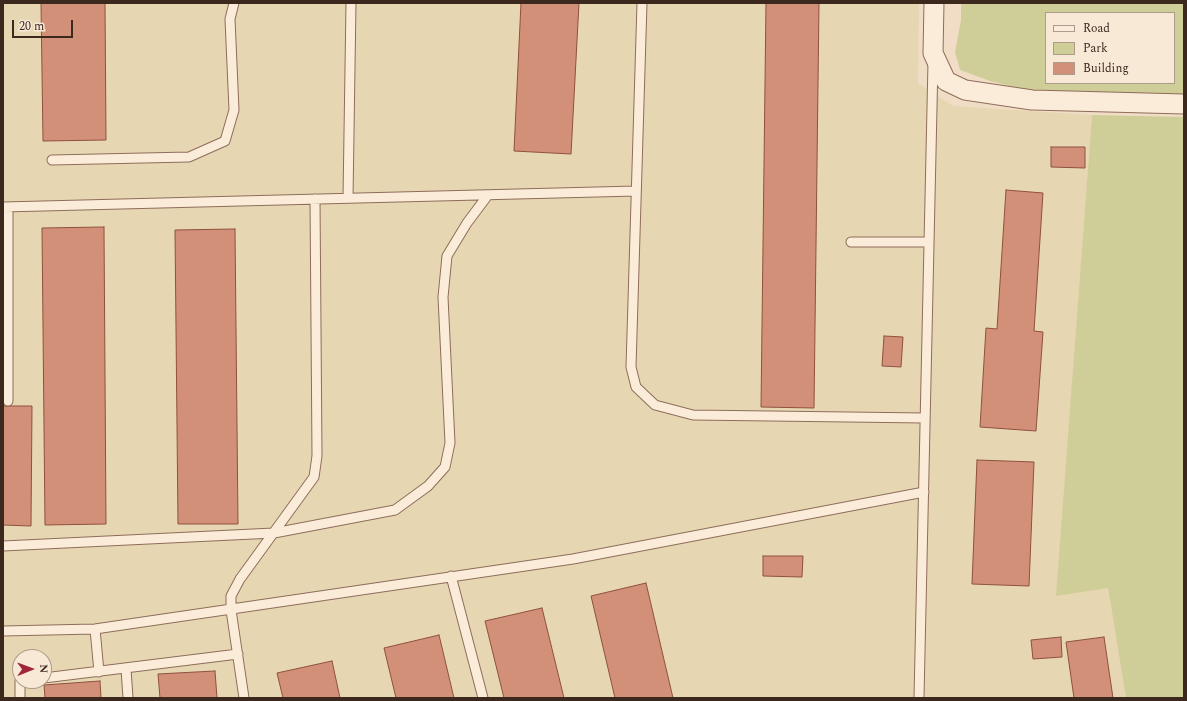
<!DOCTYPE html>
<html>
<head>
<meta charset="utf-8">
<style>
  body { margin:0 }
  #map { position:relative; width:1187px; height:701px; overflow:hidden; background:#f1ddc5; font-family:Spectral,serif }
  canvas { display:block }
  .frame { position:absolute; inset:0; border:4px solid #3d281e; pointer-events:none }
  .legend { position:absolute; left:1045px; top:12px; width:130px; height:72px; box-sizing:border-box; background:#f8e8d6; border:1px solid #ad9b8c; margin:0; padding:5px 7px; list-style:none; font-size:12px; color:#3d281e }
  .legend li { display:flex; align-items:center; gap:8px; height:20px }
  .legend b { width:20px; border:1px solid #ad9b8c }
  .north { position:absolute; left:12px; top:649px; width:40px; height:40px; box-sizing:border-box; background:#f8e8d6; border:1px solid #ad9b8c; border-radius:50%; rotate:89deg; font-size:11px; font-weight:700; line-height:16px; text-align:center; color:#3d281e }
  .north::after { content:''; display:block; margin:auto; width:14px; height:18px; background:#a1263a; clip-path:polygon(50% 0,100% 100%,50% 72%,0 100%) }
  .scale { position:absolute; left:12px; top:20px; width:61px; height:18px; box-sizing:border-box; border:2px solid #3d281e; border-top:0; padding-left:5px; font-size:12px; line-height:14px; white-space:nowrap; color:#3d281e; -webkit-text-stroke:3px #f8e8d6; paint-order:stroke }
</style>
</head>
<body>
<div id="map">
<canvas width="1187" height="701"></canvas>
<div class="frame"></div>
<ul class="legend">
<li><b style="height:5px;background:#fbecda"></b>Road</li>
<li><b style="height:11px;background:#d0ce98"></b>Park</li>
<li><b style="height:11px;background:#d29079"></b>Building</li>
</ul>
<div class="north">N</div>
<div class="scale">20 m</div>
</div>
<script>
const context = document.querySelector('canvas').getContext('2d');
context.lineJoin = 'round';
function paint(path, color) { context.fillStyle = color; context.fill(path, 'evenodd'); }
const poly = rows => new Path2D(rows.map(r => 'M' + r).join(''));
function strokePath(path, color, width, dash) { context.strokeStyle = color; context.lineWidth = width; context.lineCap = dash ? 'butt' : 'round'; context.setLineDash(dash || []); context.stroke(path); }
const farmland = poly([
  [3,3,919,3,918,83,953,106,1092,115,1057,595,1108,588,1126,698,3,698],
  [20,657,44,657,44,681,20,681]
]);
const green = poly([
  [961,3,1184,3,1184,95,1033,92,990,81,960,70,955,52,961,20],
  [1046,13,1174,13,1174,83,1046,83],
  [1092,115,1184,117,1184,698,1126,698,1108,588,1056,596]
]);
const building = poly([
  [41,3,105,3,106,140,43,141,41,3],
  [521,3,579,3,571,154,514,151,521,3],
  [766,3,819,3,814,408,761,407,766,3],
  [1051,147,1085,147,1085,168,1051,167,1051,147],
  [1006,190,1043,193,1034,331,1043,332,1036,431,980,427,986,328,997,329,1006,190],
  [104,227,106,524,45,525,42,228,104,227],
  [235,229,238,524,178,524,175,230,235,229],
  [884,336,903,337,901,367,882,366,884,336],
  [3,406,32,406,31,526,3,525,3,406],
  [977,460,1034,462,1029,586,972,584,977,460],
  [763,556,803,556,802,577,763,576,763,556],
  [646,583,673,698,615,698,591,596,646,583],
  [542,608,564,698,504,698,485,621,542,608],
  [439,635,454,698,396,698,384,648,439,635],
  [1061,637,1062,657,1033,659,1031,640,1061,637],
  [1104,637,1113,698,1074,698,1066,642,1104,637],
  [332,661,340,698,283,698,277,673,332,661],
  [215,671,217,698,160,698,158,674,215,671],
  [100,681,101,698,45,698,44,685,100,681]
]);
const lane = poly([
  [642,3,631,367,636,387,655,405,693,415,925,418],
  [52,160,189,157,225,141,234,110,230,19,234,3],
  [348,198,351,3],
  [3,207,636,191],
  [8,207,8,401],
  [851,242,929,242],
  [3,546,274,533,395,510,428,486,445,467,450,443,443,297,447,256,467,223,488,195],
  [451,576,483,698],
  [95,629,99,672],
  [3,631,95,629,573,559,924,492],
  [126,669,128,698],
  [44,678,238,654],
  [20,681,20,698],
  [244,698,231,610,231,596,240,579,314,477,317,456,315,199],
  [919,698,933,62]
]);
const street = poly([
  [934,3,933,53,946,81,965,90,1032,100,1184,104]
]);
paint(farmland, '#e7d6b2');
paint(green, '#d0ce98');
paint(building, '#d29079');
strokePath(building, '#8f513e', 1);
strokePath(lane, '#8e6d5a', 11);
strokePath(street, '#8e6d5a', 21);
strokePath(lane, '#fbecda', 9);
strokePath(street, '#fbecda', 19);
</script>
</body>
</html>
